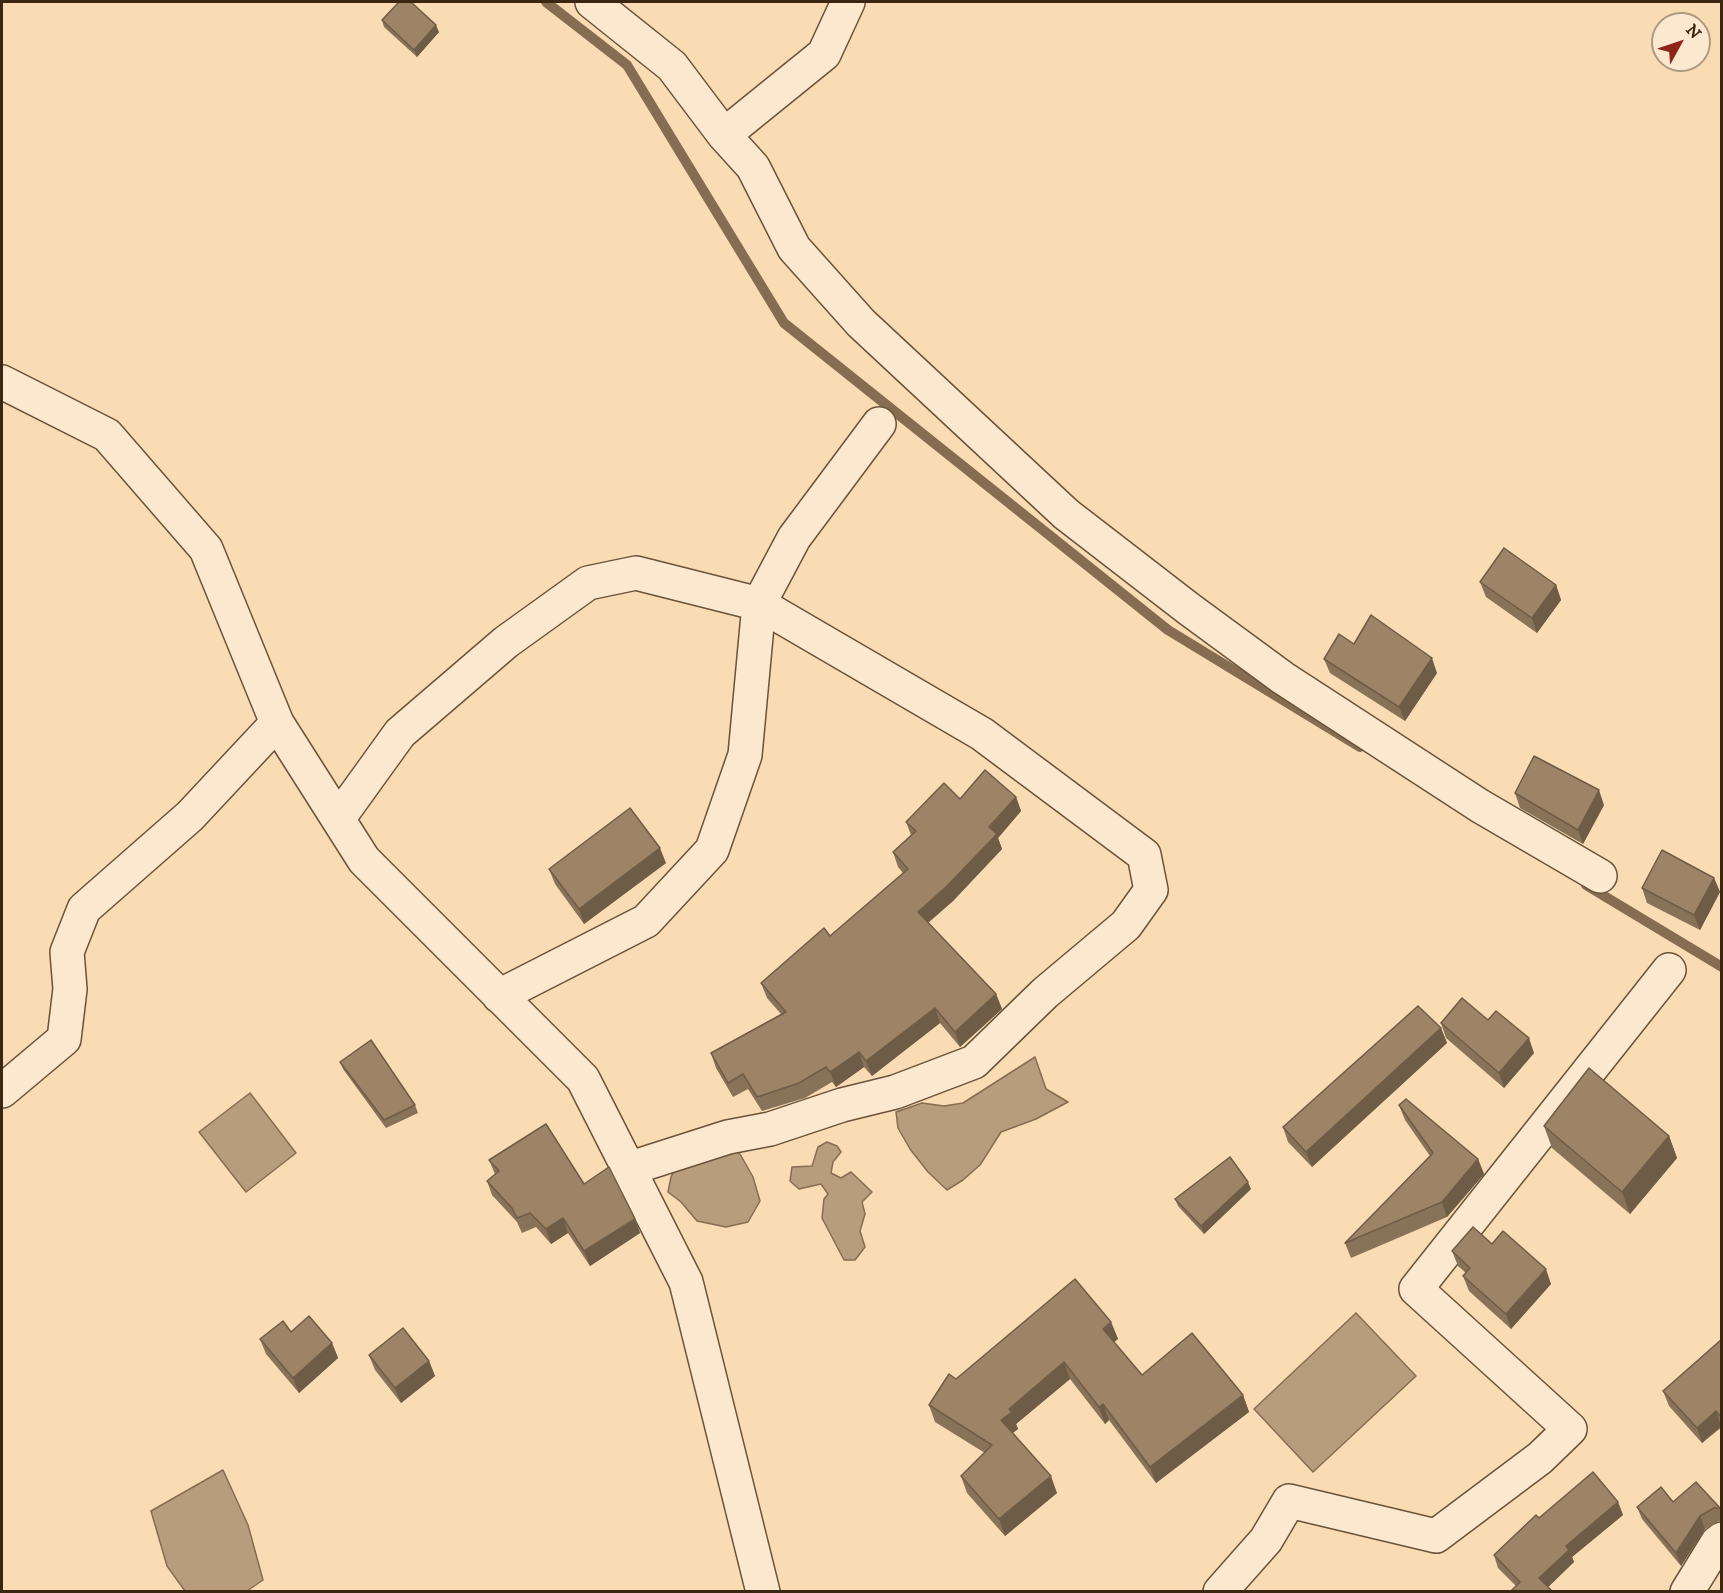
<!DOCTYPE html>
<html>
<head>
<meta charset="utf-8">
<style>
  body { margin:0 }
  #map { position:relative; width:1723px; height:1593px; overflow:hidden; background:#f9dbb4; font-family:"IM FELL DW Pica",serif }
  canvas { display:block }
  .frame { position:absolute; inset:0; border:3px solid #3b2611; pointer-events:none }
  .north { position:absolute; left:1651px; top:12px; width:60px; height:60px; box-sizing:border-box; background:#fbe8ce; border:2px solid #ae9a82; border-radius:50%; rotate:50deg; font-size:16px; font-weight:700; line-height:24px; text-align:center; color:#3b2611 }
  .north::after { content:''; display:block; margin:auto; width:21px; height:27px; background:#8f2418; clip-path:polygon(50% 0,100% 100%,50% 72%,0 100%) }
</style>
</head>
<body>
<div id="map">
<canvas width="1723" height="1593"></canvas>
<div class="frame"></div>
<div class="north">N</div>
</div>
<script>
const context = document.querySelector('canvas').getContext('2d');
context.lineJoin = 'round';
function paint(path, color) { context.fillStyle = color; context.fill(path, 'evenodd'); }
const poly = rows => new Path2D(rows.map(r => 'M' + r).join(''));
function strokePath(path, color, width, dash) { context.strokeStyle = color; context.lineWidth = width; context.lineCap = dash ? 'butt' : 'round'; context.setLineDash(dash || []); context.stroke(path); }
const water = poly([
  [1035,1057,1046,1089,1068,1102,1036,1119,1001,1132,980,1165,963,1180,947,1190,928,1172,910,1149,898,1128,896,1112,922,1103,944,1106,963,1103,1035,1057],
  [250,1093,296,1153,246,1192,199,1132,250,1093],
  [727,1142,740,1154,753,1177,760,1201,748,1222,726,1227,697,1221,681,1202,668,1192,671,1177,679,1160,727,1142],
  [827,1142,837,1146,841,1152,833,1162,831,1173,841,1178,851,1172,872,1192,862,1202,865,1214,860,1231,865,1247,855,1260,844,1260,822,1218,824,1199,828,1194,821,1184,799,1189,790,1181,792,1167,812,1166,818,1147,827,1142],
  [1356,1313,1416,1376,1313,1472,1254,1409,1356,1313],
  [223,1470,248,1525,263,1580,247,1591,185,1591,167,1566,151,1511,223,1470]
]);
const stream = poly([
  [546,2,627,65,784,323,1168,630,1360,747],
  [1586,885,1722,967]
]);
const minor = poly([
  [592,2,672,66,724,135,753,167,794,248,861,323,1066,514,1189,609,1283,678,1480,806,1600,876],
  [724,135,824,54,848,2],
  [2,382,107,435,206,549,277,723,364,860,583,1079,686,1282,763,1592],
  [338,819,400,733,506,642,588,583,636,573,759,604,982,734,1144,855,1151,890,1126,925,1045,993,974,1062,895,1092,842,1105,770,1129,728,1137,628,1169],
  [499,996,646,921,712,850,745,755,759,604,794,538,879,424],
  [2,1091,64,1039,70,989,67,952,84,909,190,816,277,723],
  [1220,1592,1266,1540,1289,1501,1436,1536,1540,1458,1570,1429,1416,1289,1669,970],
  [1687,1592,1717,1543,1722,1539]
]);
const wall = poly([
  [382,20,439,32,417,57,384,27],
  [1480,582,1556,585,1561,600,1537,633,1486,597],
  [1354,644,1437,673,1405,721,1330,673,1324,659],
  [1515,793,1604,805,1583,844,1520,808],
  [1016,797,1021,811,998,838,1002,849,953,901,928,923,996,994,1002,1009,960,1047,940,1023,872,1076,864,1067,836,1087,832,1082,805,1098,762,1111,748,1089,733,1097,716,1068,711,1053,781,1014,767,998,761,983,830,936,903,873,898,867,893,852,911,835,906,822,960,799],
  [666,863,584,924,555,884,549,869],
  [1714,878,1720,892,1700,930,1647,903,1642,888],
  [1488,1020,1534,1053,1504,1088,1446,1038,1441,1023],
  [1441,1028,1447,1043,1312,1167,1288,1142,1283,1127],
  [340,1062,415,1105,418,1113,386,1128,343,1069],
  [1399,1105,1478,1159,1484,1174,1447,1217,1351,1258,1345,1243,1430,1156,1405,1120],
  [1544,1126,1669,1136,1677,1158,1630,1214,1552,1148],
  [489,1160,584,1184,635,1219,640,1233,590,1266,568,1233,551,1244,536,1227,522,1233,517,1222,492,1195,487,1181,495,1174],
  [1251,1189,1204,1234,1178,1206,1175,1199],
  [1492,1244,1551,1284,1511,1329,1469,1291,1463,1276,1466,1273,1458,1266,1452,1251],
  [1111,1322,1118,1339,1114,1342,1142,1375,1243,1395,1249,1412,1156,1483,1109,1420,1105,1424,1070,1379,1016,1424,1018,1429,1013,1433,1057,1493,1005,1536,967,1493,961,1476,985,1453,935,1422,929,1405,956,1379],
  [291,1332,332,1343,338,1358,299,1393,266,1354,260,1339],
  [1722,1339,1722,1427,1702,1443,1669,1406,1663,1391],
  [369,1355,429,1361,435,1376,401,1403,375,1370],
  [1618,1502,1623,1515,1572,1557,1574,1562,1548,1587,1516,1586,1498,1568,1494,1555,1539,1518],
  [1673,1502,1720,1508,1722,1512,1722,1521,1719,1521,1705,1529,1681,1566,1642,1519,1637,1507]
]);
const shadedWall = poly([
  [436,25,439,32,417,57,414,50],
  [1556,585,1561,600,1537,633,1532,618],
  [1432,658,1437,673,1405,721,1399,707],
  [1599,790,1604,805,1583,844,1578,830],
  [1016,797,1021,811,998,838,1002,849,953,901,923,927,918,912],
  [660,848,666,863,584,924,579,909],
  [1714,878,1720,892,1700,930,1694,915],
  [996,994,1002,1009,960,1047,955,1032],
  [935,1008,940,1023,872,1076,866,1061],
  [1441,1028,1447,1043,1312,1167,1306,1152],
  [1529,1038,1534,1053,1504,1088,1499,1073],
  [859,1052,864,1067,836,1087,830,1072],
  [1669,1136,1677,1158,1630,1214,1622,1192],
  [1478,1159,1484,1174,1447,1217,1442,1202],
  [1248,1182,1251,1189,1204,1234,1201,1226],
  [563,1218,568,1233,551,1244,546,1229],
  [635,1219,640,1233,590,1266,584,1251],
  [1546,1269,1551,1284,1511,1329,1506,1314],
  [1111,1322,1118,1339,1109,1346,1103,1329],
  [332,1343,338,1358,299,1393,293,1378],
  [429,1361,435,1376,401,1403,395,1388],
  [1064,1362,1070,1379,1016,1424,1018,1429,1007,1437,1001,1420,1009,1409],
  [1243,1395,1249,1412,1156,1483,1150,1467],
  [1103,1404,1109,1420,1105,1424,1099,1407],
  [1716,1411,1721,1426,1702,1443,1697,1428],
  [1051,1476,1057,1493,1005,1536,999,1519],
  [1618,1502,1623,1515,1572,1557,1574,1562,1544,1591,1539,1578,1566,1546],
  [1700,1516,1705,1529,1681,1566,1676,1553]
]);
const building = poly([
  [399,2,411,2,436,25,414,50,382,20,399,2],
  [1504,548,1556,585,1532,618,1480,582,1504,548],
  [1371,615,1432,658,1399,707,1324,659,1339,634,1354,644,1371,615],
  [1534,756,1599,790,1578,830,1515,793,1534,756],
  [985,770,1016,797,989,827,997,834,947,886,918,912,996,994,955,1032,935,1008,866,1061,859,1052,830,1072,826,1067,799,1083,757,1097,743,1074,728,1083,711,1053,786,1012,761,983,824,928,830,936,908,869,893,852,916,831,906,822,944,783,960,799,985,770],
  [630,808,660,848,579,909,549,869,630,808],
  [1662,850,1714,878,1694,915,1642,888,1662,850],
  [1462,998,1488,1020,1496,1011,1529,1038,1499,1073,1441,1023,1462,998],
  [1418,1006,1441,1028,1306,1152,1283,1127,1418,1006],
  [371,1040,415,1105,384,1120,340,1062,371,1040],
  [1589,1068,1669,1136,1622,1192,1544,1126,1589,1068],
  [1406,1099,1478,1159,1442,1202,1345,1243,1433,1153,1399,1105,1406,1099],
  [546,1124,584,1184,609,1167,635,1219,584,1251,563,1218,546,1229,530,1213,517,1218,512,1208,487,1181,499,1171,489,1160,546,1124],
  [1230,1157,1248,1182,1201,1226,1175,1199,1230,1157],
  [1473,1227,1492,1244,1503,1231,1546,1269,1506,1314,1463,1276,1470,1268,1452,1251,1473,1227],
  [1075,1279,1111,1322,1103,1329,1142,1375,1192,1333,1243,1395,1150,1467,1103,1404,1099,1407,1064,1362,1009,1409,1012,1412,1001,1420,1051,1476,999,1519,961,1476,992,1445,929,1405,949,1374,956,1379,1075,1279],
  [309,1316,332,1343,293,1378,260,1339,283,1321,291,1332,309,1316],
  [403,1328,429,1361,395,1388,369,1355,403,1328],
  [1722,1339,1722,1418,1716,1411,1697,1428,1663,1391,1722,1339],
  [1593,1472,1618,1502,1566,1546,1569,1550,1539,1578,1553,1592,1510,1592,1520,1582,1494,1555,1536,1515,1539,1518,1593,1472],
  [1696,1482,1720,1508,1714,1508,1700,1516,1676,1553,1637,1507,1661,1487,1673,1502,1696,1482]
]);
paint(water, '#b89d7d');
strokePath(water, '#866d52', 1.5);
strokePath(stream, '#866d52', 10);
strokePath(minor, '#6a533a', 36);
strokePath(minor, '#fbe8ce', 33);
paint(wall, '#887258');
paint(shadedWall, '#6f5c47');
paint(building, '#9e8466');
strokePath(building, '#6f5c47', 1.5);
</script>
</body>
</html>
